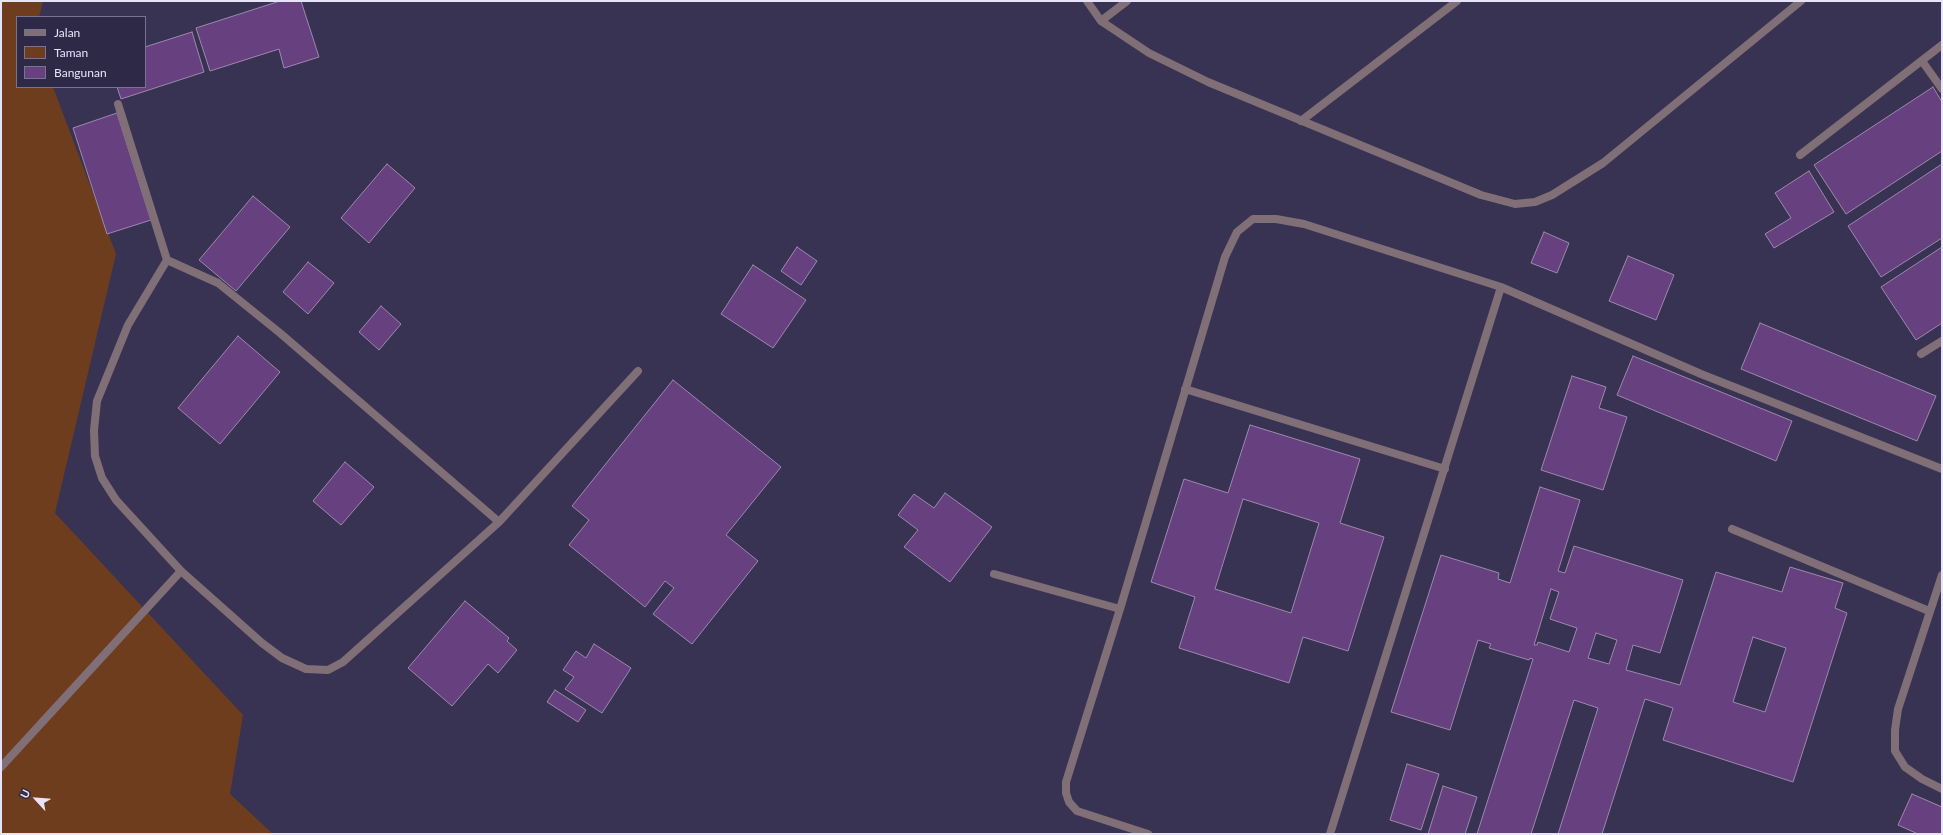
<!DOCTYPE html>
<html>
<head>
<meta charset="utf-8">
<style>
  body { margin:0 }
  #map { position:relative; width:1943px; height:835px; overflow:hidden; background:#383352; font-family:Lato,sans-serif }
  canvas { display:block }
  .frame { position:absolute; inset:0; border:2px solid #e7e4f9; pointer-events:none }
  .legend { position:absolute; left:16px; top:16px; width:130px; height:72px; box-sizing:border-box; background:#2e2947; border:1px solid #78748e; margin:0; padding:5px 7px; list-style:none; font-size:12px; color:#e7e4f9 }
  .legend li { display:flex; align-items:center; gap:8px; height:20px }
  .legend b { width:20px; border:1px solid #78748e }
  .north { position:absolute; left:16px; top:779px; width:40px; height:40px; -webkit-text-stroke:3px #2e2947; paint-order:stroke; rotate:296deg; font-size:11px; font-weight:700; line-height:16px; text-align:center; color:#e7e4f9 }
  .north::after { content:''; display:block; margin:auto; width:14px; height:18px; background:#e7e4f9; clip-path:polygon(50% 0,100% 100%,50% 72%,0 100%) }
</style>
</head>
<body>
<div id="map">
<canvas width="1943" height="835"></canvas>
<div class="frame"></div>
<ul class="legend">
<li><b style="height:5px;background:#806f76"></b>Jalan</li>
<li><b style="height:11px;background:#6e3d1e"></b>Taman</li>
<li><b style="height:11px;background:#67407f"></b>Bangunan</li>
</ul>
<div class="north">U</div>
</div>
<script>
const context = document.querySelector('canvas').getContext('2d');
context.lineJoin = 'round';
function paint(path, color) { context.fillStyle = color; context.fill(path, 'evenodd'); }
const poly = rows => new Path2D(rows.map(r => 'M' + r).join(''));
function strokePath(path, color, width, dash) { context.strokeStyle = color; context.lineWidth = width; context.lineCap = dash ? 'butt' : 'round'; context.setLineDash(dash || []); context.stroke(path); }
const green = poly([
  [1,1,43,1,39,17,17,17,17,87,53,87,116,254,55,513,243,715,230,794,273,834,1,834]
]);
const building = poly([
  [280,1,301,1,319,57,284,68,279,49,210,71,196,28,280,1],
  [192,32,204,72,121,99,117,87,145,87,145,47,192,32],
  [1933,87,1942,102,1942,151,1846,214,1814,165,1933,87],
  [117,113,151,220,107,234,73,128,117,113],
  [387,164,415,188,369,243,341,218,387,164],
  [1942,164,1942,238,1881,277,1848,226,1942,164],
  [1809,171,1834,212,1774,248,1765,234,1791,218,1775,193,1809,171],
  [253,196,290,227,236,291,199,260,253,196],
  [1544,232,1569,243,1557,273,1531,263,1544,232],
  [797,247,817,261,801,285,781,271,797,247],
  [1942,247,1942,323,1916,340,1881,287,1942,247],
  [1628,256,1674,275,1656,320,1609,301,1628,256],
  [308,262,334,283,308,314,283,292,308,262],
  [753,265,806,300,773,348,721,314,753,265],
  [381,306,401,324,379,350,359,332,381,306],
  [1760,323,1936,396,1917,441,1741,369,1760,323],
  [238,336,280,372,220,444,178,408,238,336],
  [1633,356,1792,421,1776,461,1617,395,1633,356],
  [1572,376,1606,387,1599,408,1627,417,1603,490,1541,470,1572,376],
  [673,380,781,467,726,535,758,561,692,644,653,614,674,588,665,581,645,607,569,545,589,520,572,506,673,380],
  [1250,425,1360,459,1340,523,1384,537,1348,651,1303,637,1289,683,1179,648,1195,597,1151,582,1184,479,1228,493,1250,425],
  [1243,499,1319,523,1291,613,1215,589,1243,499],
  [345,462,374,487,341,525,313,501,345,462],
  [1540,487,1580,500,1558,571,1565,573,1574,546,1683,580,1660,653,1633,645,1626,670,1680,685,1716,572,1782,592,1790,567,1843,583,1835,608,1847,613,1793,782,1663,740,1673,708,1645,699,1602,834,1558,834,1598,708,1574,700,1531,834,1477,834,1533,659,1530,658,1529,660,1489,648,1491,644,1478,640,1450,730,1391,712,1441,555,1499,573,1498,579,1510,583,1540,487],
  [1551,589,1559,592,1550,619,1577,628,1569,652,1538,642,1537,645,1534,645,1551,589],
  [1596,633,1617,640,1609,664,1588,658,1596,633],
  [1753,637,1786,648,1765,712,1733,702,1753,637],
  [945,493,992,527,950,582,904,547,918,530,898,515,914,494,934,508,945,493],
  [465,601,509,638,507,641,517,650,498,673,488,664,452,706,408,668,465,601],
  [594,644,631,668,602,713,565,689,574,677,563,670,576,651,586,658,594,644],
  [555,690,586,710,578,722,547,702,555,690],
  [1407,764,1439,774,1421,830,1390,820,1407,764],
  [1443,786,1477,797,1465,834,1428,834,1443,786],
  [1912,794,1942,807,1942,834,1918,834,1898,825,1912,794]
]);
const service = poly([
  [1087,1,1101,21,1149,53,1208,82,1481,195,1515,204,1535,202,1552,195,1603,163,1801,1],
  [1101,21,1127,1],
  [1922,61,1942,89],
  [118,104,167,260,218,283,280,333,499,522],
  [1800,155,1942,45],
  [1921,354,1942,341],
  [1185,389,1445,469],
  [1732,529,1929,611],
  [181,571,262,643,282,658,306,669,328,670,343,662,499,522,638,371],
  [994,574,1120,609],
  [1942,575,1898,709,1895,730,1895,751,1905,767,1922,779,1942,789],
  [1,767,181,571,116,500,102,478,95,456,94,430,97,401,128,325,167,260],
  [1148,834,1077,811,1069,802,1066,793,1066,782,1120,609,1225,257,1237,232,1253,219,1276,219,1304,224,1501,287,1701,374,1942,469],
  [1330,834,1501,287]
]);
const minor = poly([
  [1301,121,1457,1]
]);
paint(green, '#6e3d1e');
paint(building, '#67407f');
strokePath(building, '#9d89ac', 1);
strokePath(service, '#806f76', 8);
strokePath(minor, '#806f76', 8);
</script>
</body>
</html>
